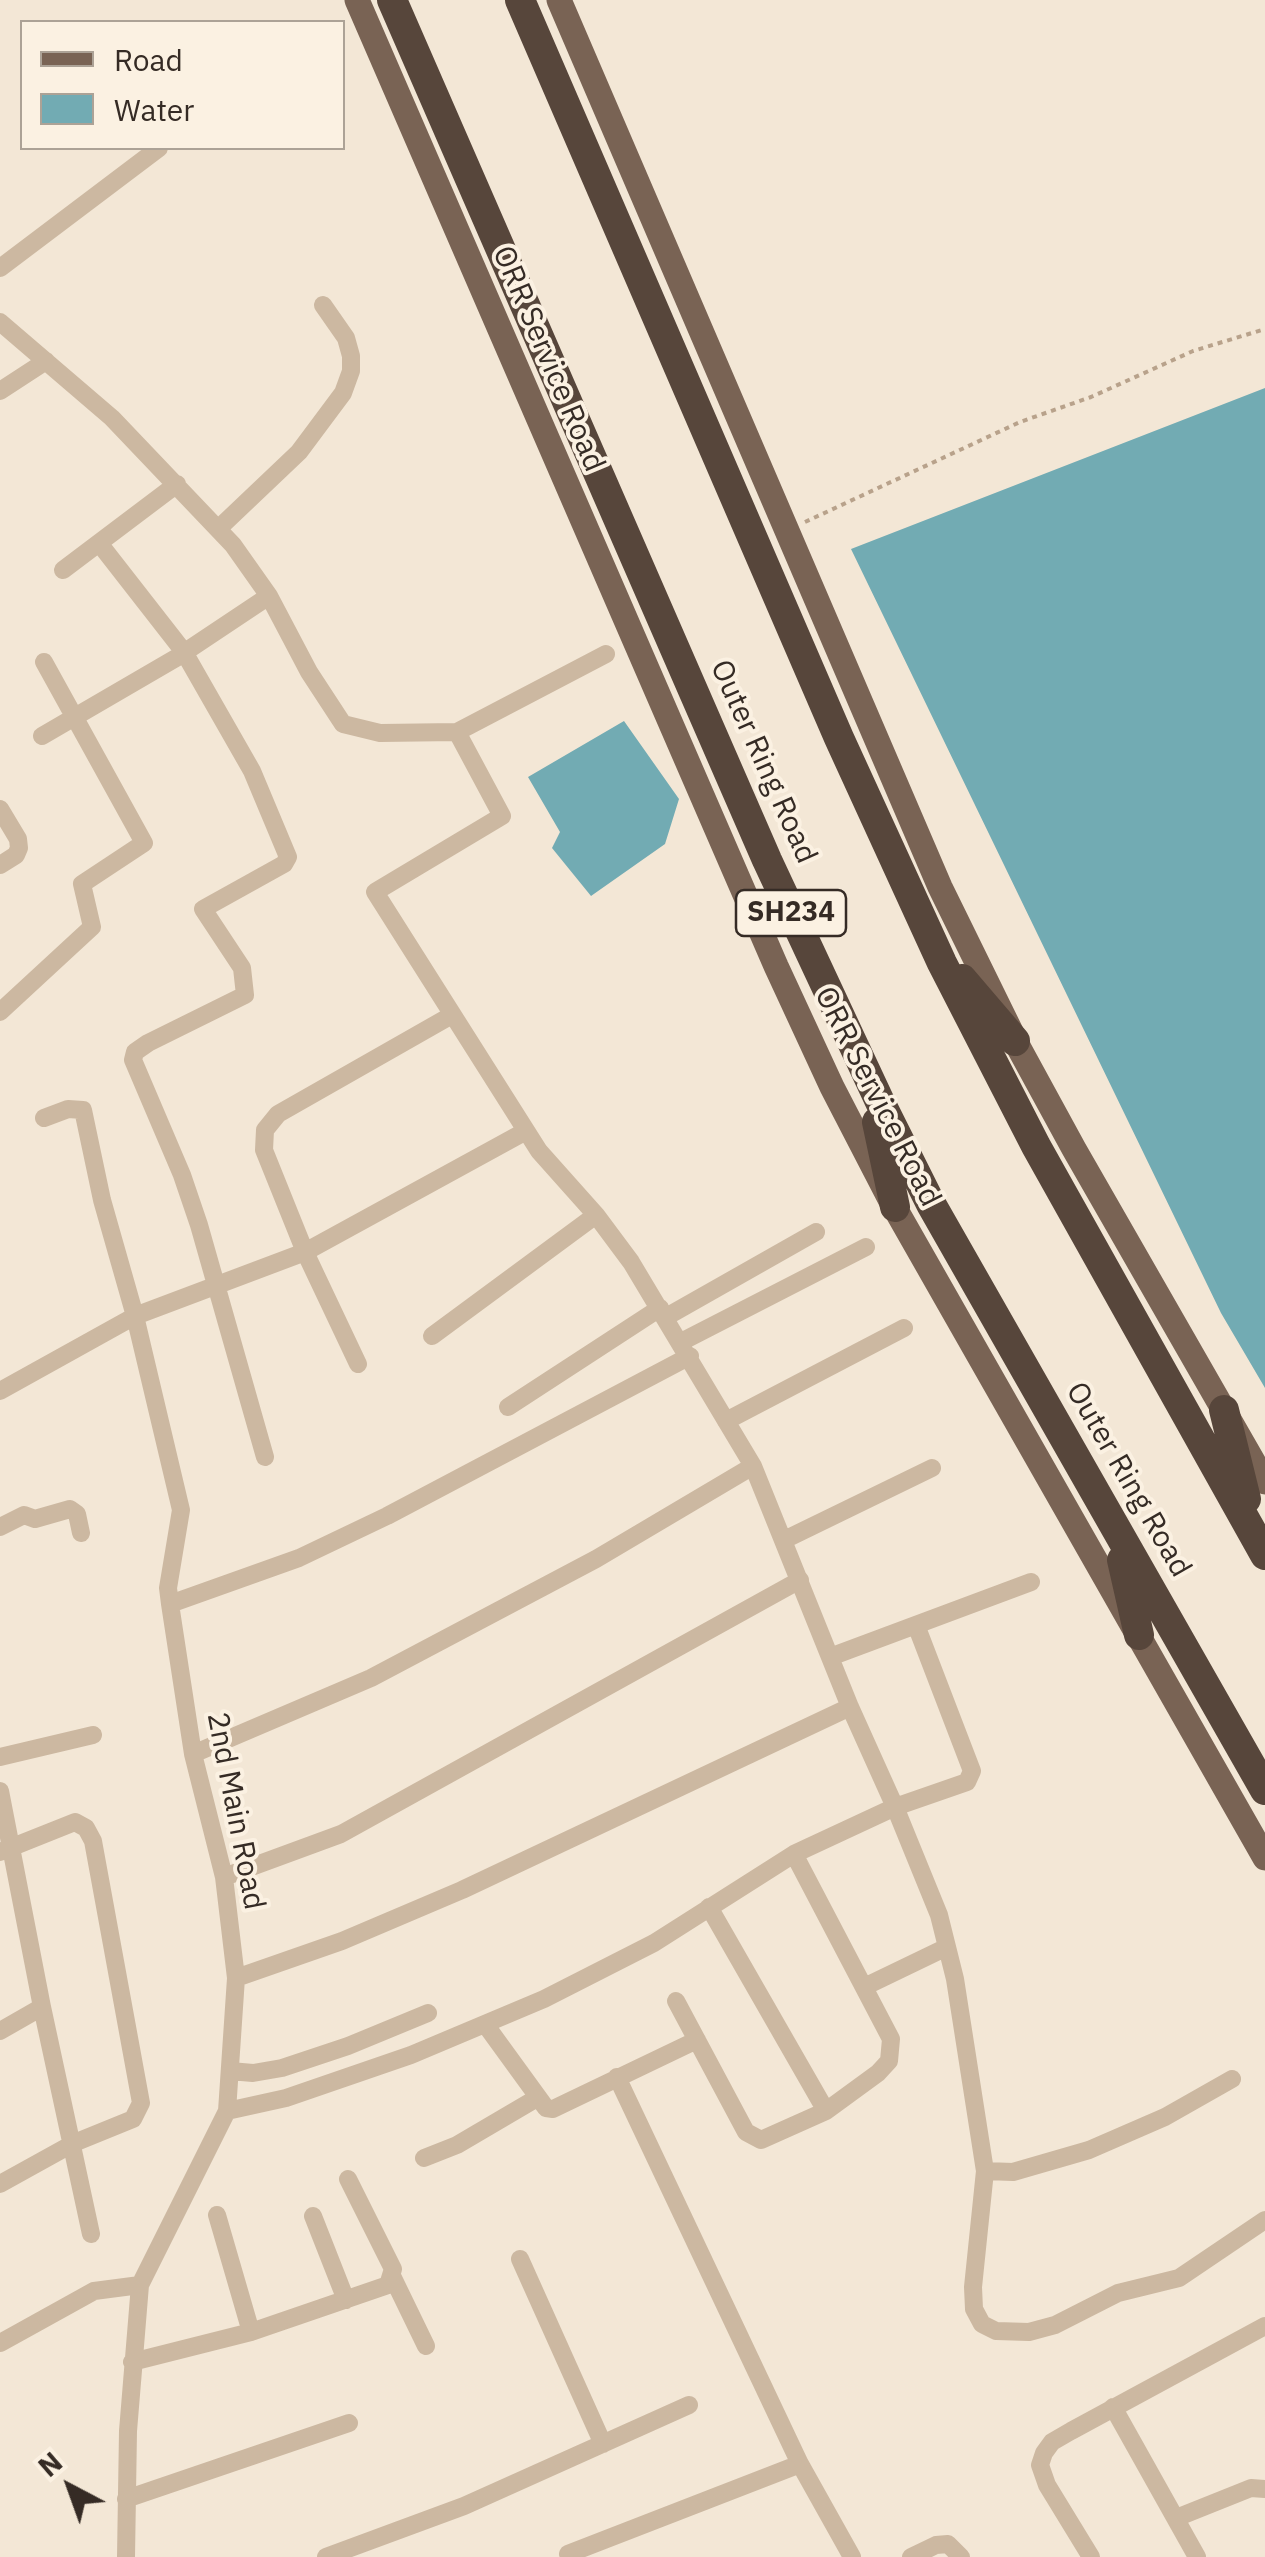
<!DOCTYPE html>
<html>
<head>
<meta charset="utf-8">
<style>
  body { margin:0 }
  #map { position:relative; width:1265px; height:2557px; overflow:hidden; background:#f3e7d6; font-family:"IBM Plex Sans",sans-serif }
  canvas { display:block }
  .legend { position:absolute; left:20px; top:20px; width:325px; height:130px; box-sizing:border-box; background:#fbf1e2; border:2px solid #aca296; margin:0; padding:12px 18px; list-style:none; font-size:30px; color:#352b25 }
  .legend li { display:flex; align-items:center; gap:20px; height:50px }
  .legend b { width:50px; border:2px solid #aca296 }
  .north { position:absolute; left:20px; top:2437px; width:100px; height:100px; -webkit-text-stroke:8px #fbf1e2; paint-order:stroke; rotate:319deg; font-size:28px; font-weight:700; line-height:40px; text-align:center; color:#352b25 }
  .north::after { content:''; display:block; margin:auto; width:35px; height:45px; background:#352b25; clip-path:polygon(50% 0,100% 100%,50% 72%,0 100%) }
</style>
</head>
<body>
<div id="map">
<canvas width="1265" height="2557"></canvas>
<ul class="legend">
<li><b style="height:12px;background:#796354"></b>Road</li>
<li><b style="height:28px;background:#72abb3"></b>Water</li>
</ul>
<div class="north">N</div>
</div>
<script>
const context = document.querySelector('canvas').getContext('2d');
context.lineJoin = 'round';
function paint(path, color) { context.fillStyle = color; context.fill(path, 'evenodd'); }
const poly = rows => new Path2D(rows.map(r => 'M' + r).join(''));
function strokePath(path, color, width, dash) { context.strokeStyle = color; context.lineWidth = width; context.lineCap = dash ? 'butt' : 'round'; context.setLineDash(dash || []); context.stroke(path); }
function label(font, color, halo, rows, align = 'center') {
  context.font = font + ' "IBM Plex Sans",sans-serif'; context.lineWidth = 8; context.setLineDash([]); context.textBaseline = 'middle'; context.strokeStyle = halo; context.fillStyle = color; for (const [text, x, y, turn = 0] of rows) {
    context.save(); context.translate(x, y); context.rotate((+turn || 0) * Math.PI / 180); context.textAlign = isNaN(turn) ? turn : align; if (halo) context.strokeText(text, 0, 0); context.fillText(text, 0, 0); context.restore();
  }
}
const water = poly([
  [1265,388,1265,1388,1221,1313,851,549],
  [624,721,679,799,665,844,591,896,552,848,560,832,528,777]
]);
const path = poly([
  [805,522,1020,422,1091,397,1193,351,1265,329]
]);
const street = poly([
  [0,268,159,148],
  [0,322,112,418,233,545,269,596,309,672,343,724,380,733,457,732,606,654],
  [0,391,46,361],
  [218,529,299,452,343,393,351,371,351,356,346,338,323,305],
  [99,543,184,652,252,771,288,857,284,864,203,909,242,968,245,995,148,1043,135,1052,133,1060,182,1175,199,1225,265,1457],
  [63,570,177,484],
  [42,736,176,658,269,596],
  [0,809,18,839,19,848,16,855,0,865],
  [0,1012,92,927,82,884,144,843,44,662],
  [44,1118,68,1109,83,1110,102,1200,135,1316,181,1510,168,1588,170,1604,193,1754,224,1877,236,1978,227,2111,140,2285,128,2431,126,2557],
  [666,1317,816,1232],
  [432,1336,596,1215],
  [681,1342,866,1247],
  [358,1364,305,1252,264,1150,265,1130,278,1114,452,1015],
  [0,1391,135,1316,305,1252,526,1131],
  [508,1407,660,1308],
  [726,1421,904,1328],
  [0,1527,24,1515,35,1519,70,1509,77,1514,81,1533],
  [784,1540,932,1468],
  [170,1604,299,1558,387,1516,690,1356],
  [916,1625,972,1771,967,1782,895,1807,939,1915,955,1979,985,2171,973,2287,974,2309,982,2324,996,2331,1029,2332,1055,2325,1118,2293,1179,2278,1265,2220],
  [830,1657,1031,1582],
  [193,1754,371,1678,596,1559,753,1466],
  [0,1757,93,1735],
  [0,1791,42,2007,0,2031],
  [0,1852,75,1822,86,1828,93,1841,141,2103,133,2119,74,2143,0,2184],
  [224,1877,341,1834,800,1580],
  [709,1907,826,2111],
  [236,1978,342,1941,462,1890,850,1707],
  [864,1987,947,1947],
  [676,2001,746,2132,761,2140,826,2111,878,2073,889,2061,891,2039,794,1854],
  [42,2007,91,2234],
  [485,2024,546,2108,553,2109,697,2040],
  [230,2071,253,2073,282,2068,348,2046,428,2013],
  [617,2077,800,2464,852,2557],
  [227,2111,286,2098,411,2055,544,1999,654,1943,794,1854,895,1807,850,1707,753,1466,631,1262,596,1215,539,1151,375,892,502,816,457,732],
  [424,2158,457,2145,537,2098],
  [985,2171,1013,2172,1089,2150,1165,2117,1232,2079],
  [217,2215,251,2332],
  [313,2216,346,2300],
  [520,2259,603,2444],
  [393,2278,426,2346],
  [0,2343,94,2291,140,2285],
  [132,2362,251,2332,388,2285,393,2269,348,2179],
  [1113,2407,1197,2557],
  [126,2499,349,2423],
  [1176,2518,1251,2488,1265,2489],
  [326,2557,464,2506,689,2405],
  [569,2557,568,2554,800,2464],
  [911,2557,936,2545,948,2544,961,2557],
  [1091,2557,1047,2485,1040,2465,1044,2453,1052,2442,1071,2431,1265,2326]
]);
const primary = poly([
  [357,0,776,966,832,1087,892,1203,1265,1858],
  [559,0,940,887,1020,1050,1074,1149,1265,1482]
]);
const highway = poly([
  [392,0,767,860,881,1104,931,1204,1265,1790],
  [520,0,839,738,942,963,1036,1146,1265,1555],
  [962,979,1015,1041],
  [877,1122,895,1207],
  [1224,1410,1246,1499],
  [1122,1560,1139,1635]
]);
const shields = [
  [791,913,110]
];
const shieldNames = [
  ["SH234",791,913]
];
const streetNames = [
  ["ORR Service Road",548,359,67],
  ["Outer Ring Road",763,762,66],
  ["ORR Service Road",877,1097,63],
  ["Outer Ring Road",1128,1480,60],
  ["2nd Main Road",235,1811,79]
];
paint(water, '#72abb3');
strokePath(path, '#b8a28b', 4, [5, 5]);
strokePath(street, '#ccb8a1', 18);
strokePath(primary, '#796354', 25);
strokePath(highway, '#57463b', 30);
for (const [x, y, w] of shields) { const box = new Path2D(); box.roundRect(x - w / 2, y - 23, w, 46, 8); context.fillStyle = '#fbf1e2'; context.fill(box); strokePath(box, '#352b25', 2.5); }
label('bold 28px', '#352b25', null, shieldNames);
label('30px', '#352b25', '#fbf1e2', streetNames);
</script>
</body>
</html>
